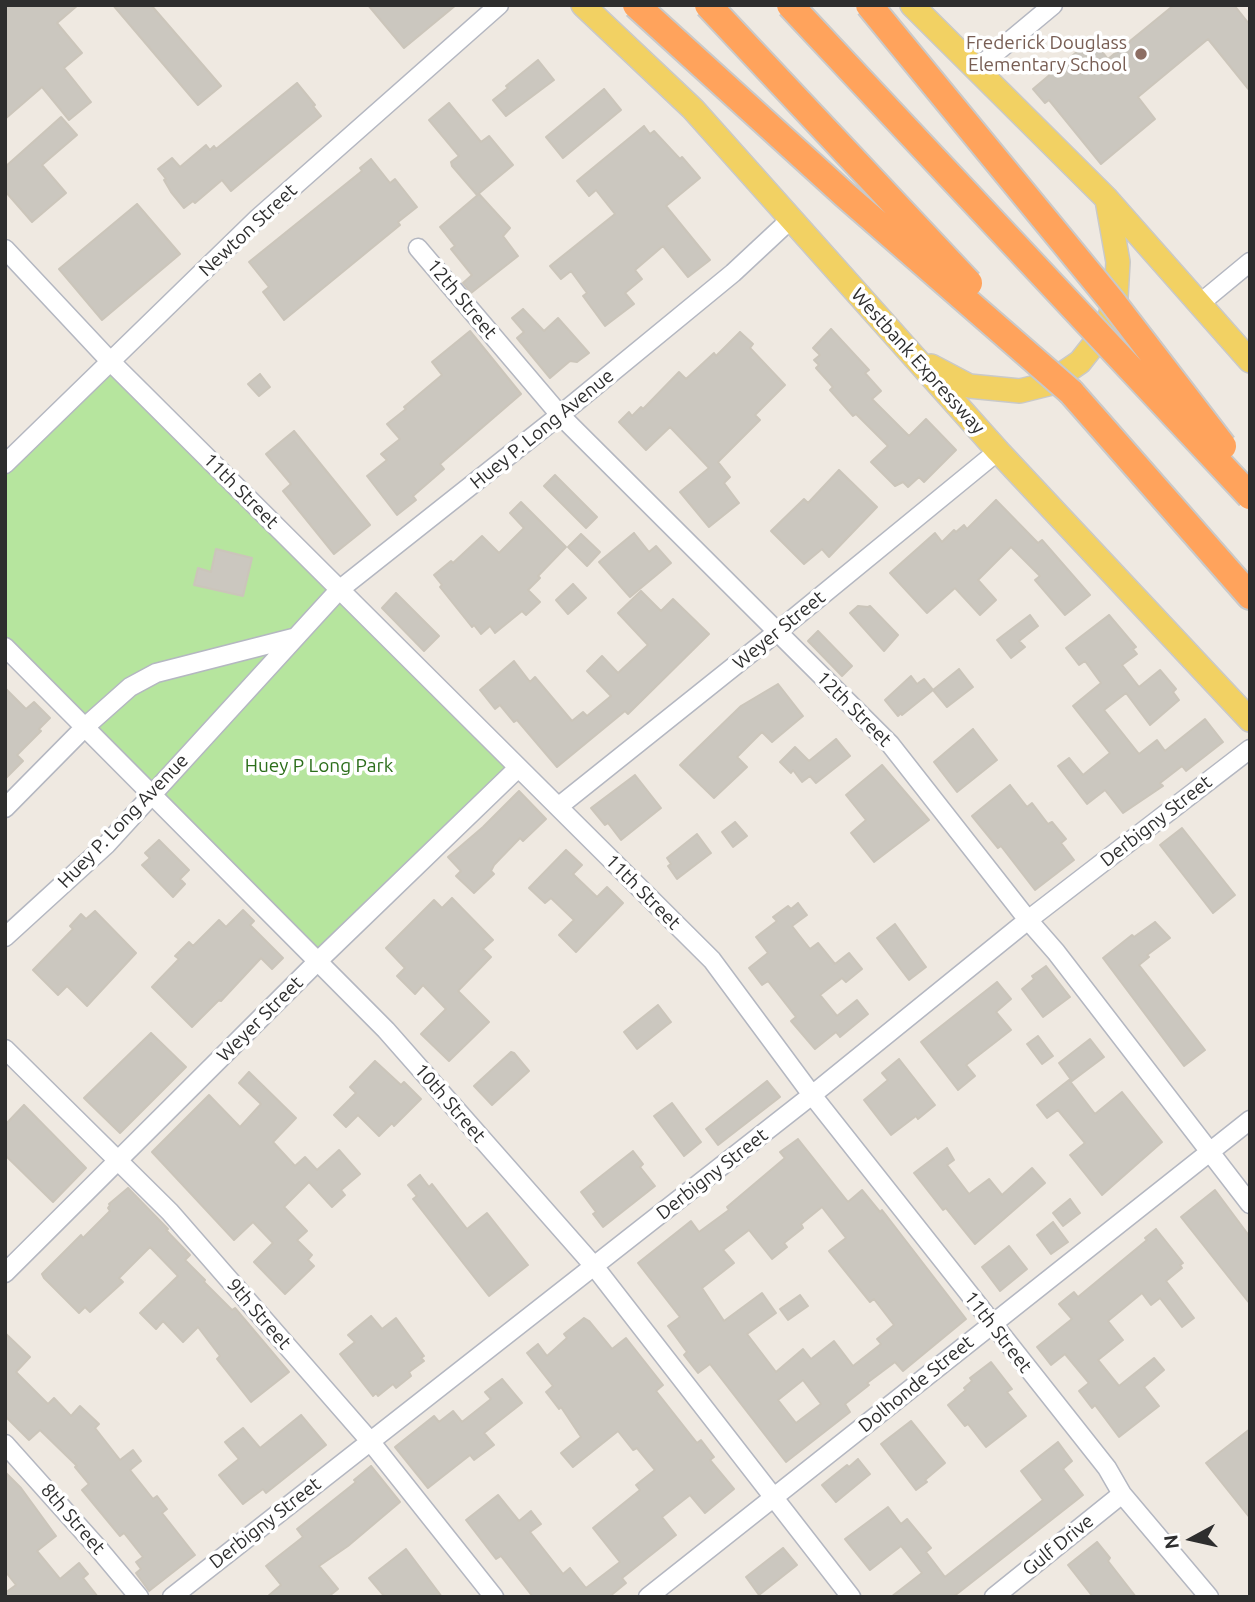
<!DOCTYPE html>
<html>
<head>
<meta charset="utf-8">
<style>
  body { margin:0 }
  #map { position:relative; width:1255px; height:1602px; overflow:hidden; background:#efe9e1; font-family:Ubuntu,sans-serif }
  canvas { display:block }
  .frame { position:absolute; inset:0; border:7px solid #2e2e2e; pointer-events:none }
  .north { position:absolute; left:1157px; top:1504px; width:70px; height:70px; -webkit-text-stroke:5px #fff; paint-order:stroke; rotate:262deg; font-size:19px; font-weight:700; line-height:28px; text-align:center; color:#2e2e2e }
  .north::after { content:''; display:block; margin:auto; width:24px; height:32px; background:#2e2e2e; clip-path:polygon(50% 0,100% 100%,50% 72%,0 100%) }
</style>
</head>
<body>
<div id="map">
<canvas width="1255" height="1602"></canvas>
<div class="frame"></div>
<div class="north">N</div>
</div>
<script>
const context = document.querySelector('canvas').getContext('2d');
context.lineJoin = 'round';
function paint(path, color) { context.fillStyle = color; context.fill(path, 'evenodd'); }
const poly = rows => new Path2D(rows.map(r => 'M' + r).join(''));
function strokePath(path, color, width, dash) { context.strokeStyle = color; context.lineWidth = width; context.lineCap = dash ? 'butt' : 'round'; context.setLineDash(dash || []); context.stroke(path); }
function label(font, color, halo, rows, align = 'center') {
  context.font = font + ' Ubuntu,sans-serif'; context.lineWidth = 7; context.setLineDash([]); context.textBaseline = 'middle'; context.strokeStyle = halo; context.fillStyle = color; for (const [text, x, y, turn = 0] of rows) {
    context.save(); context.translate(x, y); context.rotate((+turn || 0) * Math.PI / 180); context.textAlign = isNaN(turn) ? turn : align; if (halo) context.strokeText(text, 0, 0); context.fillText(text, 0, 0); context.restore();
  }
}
const green = poly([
  [110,361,518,768,317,962,5,647,5,464]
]);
const building = poly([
  [5,5,78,5,57,23,82,53,64,68,91,102,69,120,42,87,5,119,5,5],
  [113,5,151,5,221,86,198,105,113,5],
  [368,5,456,5,404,48,368,5],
  [1174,5,1234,5,1250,25,1250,91,1208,39,1138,97,1155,119,1101,164,1049,100,1045,103,1033,89,1092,39,1108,59,1174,5],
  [538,60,554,80,506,116,493,100,508,88,506,86,538,60],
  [297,83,315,105,313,106,321,116,231,191,222,180,195,203,193,201,184,208,171,192,164,180,166,179,158,169,172,158,180,167,206,145,210,150,214,146,216,149,297,83],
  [604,89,621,110,563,158,546,137,604,89],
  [449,103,481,142,489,136,513,165,477,195,452,166,451,162,459,156,429,120,449,103],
  [61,117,77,135,42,165,66,193,32,222,5,191,5,167,61,117],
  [644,126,650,134,654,131,680,159,682,157,700,178,666,206,710,260,688,277,663,246,635,270,642,279,625,293,634,304,605,326,583,296,587,293,571,271,561,279,550,266,615,214,596,190,589,196,577,181,644,126],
  [371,159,390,183,395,179,417,207,398,222,400,225,284,320,263,292,269,287,249,262,362,171,360,168,371,159],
  [479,194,510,228,503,236,518,256,471,293,463,283,472,275,451,249,455,246,440,227,479,194],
  [137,204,180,254,102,320,59,269,137,204],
  [523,309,544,331,558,318,589,353,577,362,570,361,550,378,517,338,524,332,512,318,523,309],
  [831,329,869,370,865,373,881,391,872,399,909,436,926,419,956,450,924,482,919,477,908,487,903,482,895,486,871,462,888,446,856,414,853,416,830,390,833,387,816,368,819,365,814,360,820,355,813,348,831,329],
  [470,331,521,394,440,464,444,469,413,496,416,500,397,515,367,476,387,460,381,454,400,439,387,424,406,409,404,407,442,375,432,362,470,331],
  [740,332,753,344,750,348,785,385,755,415,760,420,718,462,730,477,724,483,739,503,709,527,680,492,709,468,670,427,646,450,619,422,629,412,632,416,641,407,643,409,679,372,686,379,714,353,716,356,740,332],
  [260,374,270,387,259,396,248,384,260,374],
  [294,431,370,525,334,554,283,491,291,484,266,454,294,431],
  [839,470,877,507,829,557,822,549,804,564,771,531,804,499,808,503,839,470],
  [555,475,597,517,586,528,544,486,555,475],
  [996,500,1038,543,1042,540,1090,595,1065,615,1035,580,1040,576,1011,547,978,580,996,600,980,615,955,588,927,613,890,573,935,533,942,542,954,530,956,532,964,525,967,529,996,500],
  [521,502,566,547,538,576,540,578,528,590,540,602,526,615,522,611,495,633,490,626,481,634,474,625,472,627,440,587,442,585,434,575,451,561,453,563,482,536,499,553,524,528,510,513,521,502],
  [634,533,649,552,656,546,671,563,630,597,599,562,634,533],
  [581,534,600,552,587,566,568,547,581,534],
  [216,549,252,558,243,596,194,585,198,568,211,572,216,549],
  [573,584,586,598,568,614,556,600,573,584],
  [641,591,661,611,673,599,709,634,628,714,625,711,557,767,517,720,514,722,500,705,495,709,480,690,514,661,530,682,535,677,572,721,583,712,587,716,611,696,587,671,602,656,618,673,648,645,618,613,641,591],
  [396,593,439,636,424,651,382,608,396,593],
  [858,606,868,607,870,606,898,635,884,651,850,613,858,606],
  [1030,615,1038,626,1019,641,1025,647,1011,658,997,640,1030,615],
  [1109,615,1136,647,1133,649,1137,654,1122,665,1139,687,1160,670,1176,689,1173,692,1179,700,1150,725,1126,693,1104,710,1139,754,1157,740,1165,751,1205,719,1223,742,1186,771,1182,766,1160,783,1163,786,1123,813,1105,790,1087,804,1058,766,1069,758,1083,775,1110,753,1073,706,1101,683,1085,661,1079,665,1066,648,1109,615],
  [818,631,852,666,842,676,808,641,818,631],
  [959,669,973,687,947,707,933,690,902,715,901,713,898,716,885,700,911,676,917,684,924,679,933,690,959,669],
  [778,684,803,716,772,742,762,732,737,757,747,767,714,798,680,765,741,706,778,684],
  [5,688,26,709,34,702,50,718,39,729,41,731,17,755,23,761,5,779,5,688],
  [973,729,997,760,957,792,934,762,973,729],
  [836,739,850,756,816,783,810,776,802,782,793,770,791,773,780,762,795,747,809,761,836,739],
  [882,765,929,820,874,862,851,833,866,820,846,795,882,765],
  [635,775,661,808,621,840,608,823,605,825,591,808,635,775],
  [1010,785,1027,807,1032,803,1048,824,1052,822,1066,839,1061,843,1074,860,1035,890,1001,846,998,848,972,816,1010,785],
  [519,791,546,819,523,841,520,838,494,865,491,871,494,874,474,893,456,876,461,871,448,857,483,827,519,791],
  [735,822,747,836,733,847,722,832,735,822],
  [1182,828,1235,895,1213,913,1160,845,1182,828],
  [697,834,711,853,677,879,668,866,671,864,667,858,697,834],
  [159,840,189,870,180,879,185,884,173,897,142,865,150,858,145,853,159,840],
  [566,850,582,865,573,874,597,897,607,887,623,903,576,952,559,935,574,920,551,898,545,903,529,888,566,850],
  [452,898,493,940,483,949,491,957,458,991,489,1022,449,1061,421,1034,446,1009,423,985,415,994,397,976,405,968,386,948,434,900,442,908,452,898],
  [798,903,807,915,792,926,810,949,818,943,835,964,849,953,862,969,846,982,842,978,820,995,837,1016,857,1000,868,1014,840,1037,836,1032,815,1049,791,1021,796,1017,768,981,762,985,749,968,768,953,756,937,777,921,773,917,788,906,791,909,798,903],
  [243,910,254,921,250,925,283,958,272,969,261,958,221,1001,219,1000,192,1027,152,987,179,959,175,956,189,942,193,946,219,920,226,927,243,910],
  [95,911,136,953,87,1006,67,986,58,995,33,970,73,929,70,926,81,914,86,919,95,911],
  [1155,922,1170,938,1147,955,1149,957,1139,965,1205,1050,1184,1066,1103,958,1132,935,1134,937,1155,922],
  [895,924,926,967,909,980,877,938,895,924],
  [1046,966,1070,997,1043,1017,1022,989,1034,979,1032,976,1046,966],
  [997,982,1011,999,996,1012,1011,1030,966,1065,975,1076,958,1090,921,1042,997,982],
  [658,1005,671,1022,637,1049,624,1032,658,1005],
  [151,1033,186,1067,120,1133,84,1098,151,1033],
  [1038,1036,1053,1056,1042,1064,1027,1044,1038,1036],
  [1090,1039,1104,1057,1072,1081,1059,1063,1090,1039],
  [511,1052,514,1053,529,1071,492,1105,474,1086,511,1052],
  [899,1059,935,1105,918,1119,916,1116,891,1135,864,1100,888,1080,882,1073,899,1059],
  [375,1061,401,1085,404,1082,421,1099,394,1126,392,1123,379,1136,358,1115,346,1127,334,1115,356,1093,350,1087,375,1061],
  [249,1072,296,1118,273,1142,295,1166,305,1157,317,1170,339,1150,360,1174,341,1190,345,1195,332,1207,309,1182,284,1207,307,1231,297,1240,312,1255,308,1260,314,1266,285,1294,254,1262,273,1243,253,1222,234,1240,152,1152,209,1095,240,1127,261,1104,239,1083,249,1072],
  [1069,1080,1095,1114,1122,1092,1162,1142,1102,1195,1070,1155,1085,1143,1058,1110,1047,1118,1037,1105,1069,1080],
  [767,1081,780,1097,718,1145,706,1129,767,1081],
  [672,1103,701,1142,684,1156,654,1116,672,1103],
  [24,1105,86,1168,53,1202,5,1155,5,1125,24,1105],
  [798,1139,848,1202,862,1190,880,1212,882,1210,966,1319,903,1371,895,1362,867,1383,869,1385,845,1404,850,1412,786,1462,710,1364,698,1373,684,1355,687,1352,668,1326,680,1317,638,1263,691,1221,699,1232,729,1210,727,1207,785,1158,780,1152,798,1139],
  [822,1207,846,1238,829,1251,870,1302,874,1299,894,1325,877,1339,881,1344,853,1366,834,1341,811,1359,803,1349,776,1372,747,1334,776,1313,762,1293,724,1321,702,1288,734,1263,723,1250,749,1230,772,1259,787,1247,784,1243,803,1228,801,1224,822,1207],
  [803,1380,821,1404,796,1423,778,1400,803,1380],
  [947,1148,954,1160,947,1165,969,1194,989,1179,1002,1195,1032,1168,1045,1183,975,1244,946,1208,943,1210,914,1173,947,1148],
  [633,1151,643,1164,640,1167,655,1186,603,1227,593,1214,596,1212,581,1192,633,1151],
  [420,1175,429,1187,432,1184,467,1229,487,1213,528,1265,489,1296,413,1199,417,1196,408,1185,420,1175],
  [128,1188,168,1229,166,1230,190,1255,185,1260,205,1280,204,1282,232,1310,235,1308,289,1372,251,1402,217,1359,220,1356,198,1327,183,1342,163,1321,156,1329,140,1313,178,1276,150,1247,119,1278,123,1282,90,1312,85,1307,79,1313,44,1278,42,1274,81,1235,83,1238,110,1211,108,1208,110,1205,109,1204,128,1188],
  [1215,1190,1250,1237,1250,1304,1181,1217,1215,1190],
  [1070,1199,1080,1213,1063,1226,1053,1213,1070,1199],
  [1053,1222,1068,1242,1051,1254,1037,1235,1053,1222],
  [1156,1229,1183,1263,1180,1265,1182,1268,1166,1281,1194,1318,1182,1327,1160,1298,1151,1305,1142,1293,1108,1321,1123,1340,1098,1360,1119,1386,1154,1358,1164,1370,1144,1387,1159,1406,1119,1437,1095,1405,1092,1408,1079,1391,1089,1383,1065,1354,1051,1365,1037,1347,1072,1319,1059,1304,1074,1292,1078,1297,1147,1240,1145,1238,1156,1229],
  [1009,1246,1027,1269,1000,1291,982,1267,1009,1246],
  [800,1295,808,1306,788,1320,780,1309,800,1295],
  [371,1316,382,1329,396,1318,424,1356,421,1358,424,1361,409,1372,411,1376,396,1388,393,1384,378,1396,376,1393,373,1396,340,1354,355,1342,348,1335,371,1316],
  [584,1318,589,1321,612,1349,626,1338,663,1385,656,1391,697,1443,701,1440,714,1457,710,1460,734,1489,705,1513,690,1495,662,1517,676,1535,622,1578,626,1583,609,1597,533,1597,501,1556,496,1559,466,1520,498,1495,519,1521,531,1511,541,1524,530,1532,563,1574,570,1568,586,1588,620,1562,593,1528,640,1490,636,1485,655,1470,637,1448,633,1450,618,1431,573,1467,561,1453,581,1437,561,1407,559,1409,546,1392,553,1386,527,1353,538,1344,547,1356,567,1338,564,1334,584,1318],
  [5,1333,30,1357,16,1372,48,1404,54,1398,71,1416,80,1406,99,1424,95,1428,120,1460,133,1450,141,1461,130,1470,153,1499,157,1496,167,1509,162,1513,195,1555,149,1591,136,1573,141,1569,136,1562,143,1557,124,1533,120,1536,82,1490,89,1484,75,1467,77,1466,40,1430,29,1440,5,1416,5,1333],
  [991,1362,1012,1389,1007,1392,1026,1416,986,1447,968,1424,965,1426,948,1405,966,1390,964,1388,972,1381,970,1378,991,1362],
  [502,1379,522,1403,484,1433,494,1445,474,1460,470,1455,428,1488,395,1447,434,1416,439,1422,453,1411,462,1422,491,1399,485,1392,502,1379],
  [301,1415,326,1445,266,1493,263,1489,243,1504,219,1475,239,1459,225,1442,243,1428,260,1448,301,1415],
  [911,1421,945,1463,925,1480,927,1482,916,1490,881,1444,911,1421],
  [1250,1429,1250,1518,1206,1463,1250,1429],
  [1058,1442,1072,1461,1063,1469,1083,1495,953,1597,891,1597,922,1573,901,1546,870,1570,845,1539,888,1507,901,1524,907,1519,931,1548,926,1552,945,1577,1043,1500,1021,1471,1058,1442],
  [858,1459,870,1474,836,1502,822,1485,847,1465,849,1467,858,1459],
  [371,1466,400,1502,348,1546,319,1566,338,1589,328,1597,267,1597,281,1585,266,1566,303,1537,297,1529,356,1482,354,1480,371,1466],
  [5,1472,21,1488,56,1536,37,1551,60,1579,79,1563,88,1574,83,1578,98,1597,5,1597,5,1593,16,1585,5,1571,5,1472],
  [1097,1542,1110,1558,1108,1561,1136,1597,1093,1597,1068,1565,1097,1542],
  [783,1548,797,1565,759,1595,746,1577,783,1548],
  [406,1549,442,1597,385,1597,369,1578,406,1549]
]);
const minor = poly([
  [975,70,1053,5],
  [418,248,560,415,890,744,1028,920,1056,952,1250,1204],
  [5,249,110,361,712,960,812,1095,1107,1468,1122,1494,1209,1597],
  [1198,305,1250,262],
  [5,464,258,218,499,5],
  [5,647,386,1030,594,1266,851,1597],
  [558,807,777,632,998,451],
  [5,808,85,727,130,687,156,673,293,638],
  [5,937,107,844,339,590,560,415,733,273,791,219],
  [5,1049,170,1212,370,1441,494,1597],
  [5,1273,317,962,518,768],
  [5,1444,98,1548,139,1597],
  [172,1597,812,1095,1028,920,1250,749],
  [648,1597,1250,1120],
  [994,1597,1122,1494]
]);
const major = poly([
  [583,5,693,109,998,451,1250,720],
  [912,5,1107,199,1250,361],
  [931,366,969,386,1020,391,1048,384,1080,362,1106,329,1116,297,1118,262,1107,200]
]);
const highway = poly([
  [1071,392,1250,596]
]);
const highwayBridge = poly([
  [636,5,845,195,1071,392],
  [708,5,969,283],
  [790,5,1250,496],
  [869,5,1111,300,1223,446]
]);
const markers = [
  [1141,54,7,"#8d6e63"]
];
const educationNames = [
  ["Frederick Douglass",1127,43],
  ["Elementary School",1127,65]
];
const streetNames = [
  ["Newton Street",248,230,-43],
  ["12th Street",462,299,50],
  ["Westbank Expressway",918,361,48],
  ["Huey P. Long Avenue",542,429,-39],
  ["11th Street",241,491,45],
  ["Weyer Street",779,630,-39],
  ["12th Street",854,709,45],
  ["Huey P. Long Avenue",123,821,-46],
  ["Derbigny Street",1156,821,-38],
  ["11th Street",643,892,45],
  ["Weyer Street",260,1019,-45],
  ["10th Street",450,1103,49],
  ["Derbigny Street",712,1174,-38],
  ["9th Street",259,1314,49],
  ["11th Street",998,1332,52],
  ["Dolhonde Street",916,1384,-39],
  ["8th Street",73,1519,49],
  ["Derbigny Street",265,1523,-38],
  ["Gulf Drive",1058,1545,-39]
];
const parkNames = [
  ["Huey P Long Park",319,766]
];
paint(green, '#b6e59e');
paint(building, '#cbc7bf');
strokePath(building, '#cbc5ba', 2);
strokePath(minor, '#b4b7c1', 21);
strokePath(major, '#c9c9c9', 26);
strokePath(highway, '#c9c9c9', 30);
strokePath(minor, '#fff', 18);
strokePath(major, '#f2d163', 23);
strokePath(highway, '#ffa35c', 26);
strokePath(highwayBridge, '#c9c9c9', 30, []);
strokePath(highwayBridge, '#ffa35c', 26);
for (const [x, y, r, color] of markers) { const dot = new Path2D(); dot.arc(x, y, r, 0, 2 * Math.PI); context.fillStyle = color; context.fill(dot); strokePath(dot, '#fff', 2.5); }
label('19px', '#785e54', '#fff', educationNames, 'right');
label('19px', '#2e2e2e', '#fff', streetNames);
label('19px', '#2c6e1b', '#fff', parkNames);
</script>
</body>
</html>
